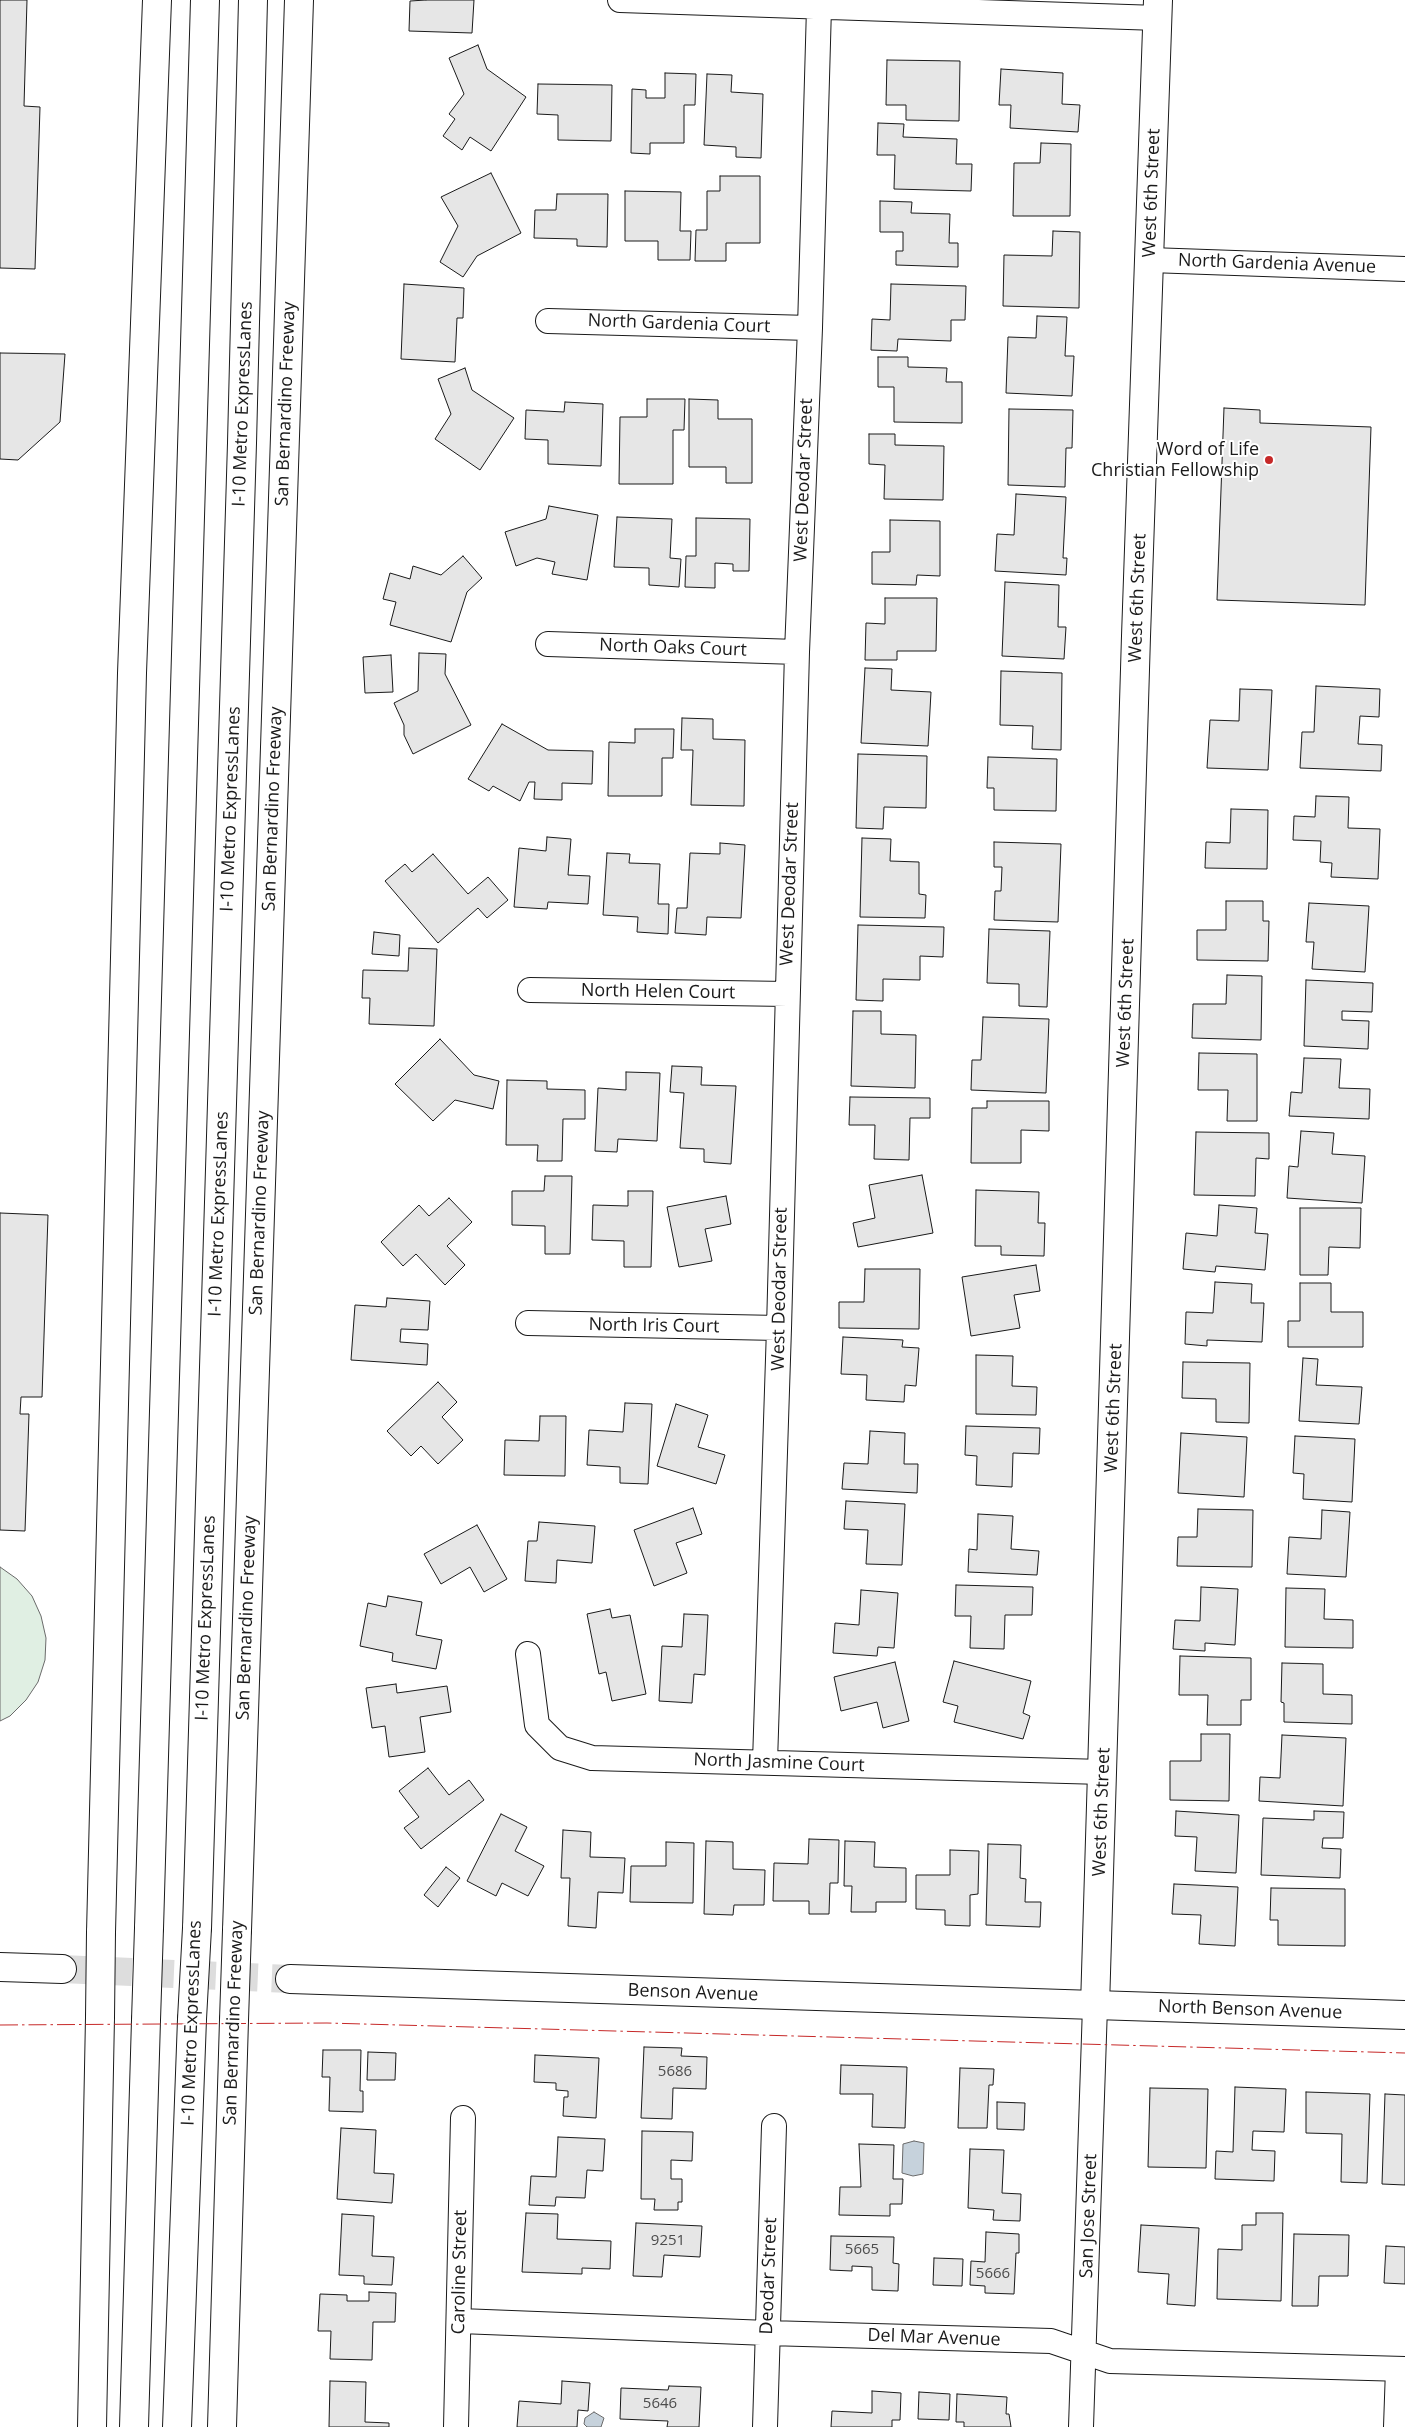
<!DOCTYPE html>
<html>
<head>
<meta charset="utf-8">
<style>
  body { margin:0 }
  canvas { display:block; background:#fff }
</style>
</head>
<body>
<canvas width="1405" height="2427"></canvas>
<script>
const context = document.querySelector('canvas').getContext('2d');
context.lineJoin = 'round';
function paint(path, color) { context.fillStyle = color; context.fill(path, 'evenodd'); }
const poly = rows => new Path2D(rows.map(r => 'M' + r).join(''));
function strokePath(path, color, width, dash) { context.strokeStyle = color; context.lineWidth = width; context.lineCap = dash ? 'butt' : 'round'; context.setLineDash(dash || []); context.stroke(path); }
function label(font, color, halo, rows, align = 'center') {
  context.font = font + ' "Open Sans",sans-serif'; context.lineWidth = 4; context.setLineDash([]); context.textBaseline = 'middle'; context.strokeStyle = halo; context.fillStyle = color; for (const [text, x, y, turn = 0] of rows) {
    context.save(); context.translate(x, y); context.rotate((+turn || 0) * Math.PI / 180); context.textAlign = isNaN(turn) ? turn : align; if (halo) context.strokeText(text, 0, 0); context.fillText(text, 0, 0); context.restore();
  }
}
const green = poly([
  [0,1567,17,1579,32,1596,41,1616,46,1638,45,1660,38,1682,26,1700,10,1716,0,1721,0,1567]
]);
const water = poly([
  [914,2141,924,2143,923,2174,913,2176,902,2173,903,2144,914,2141],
  [594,2412,604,2418,601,2427,587,2427,584,2424,585,2418,594,2412]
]);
const building = poly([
  [0,0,27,0,24,106,40,107,35,269,0,268,0,0],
  [426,0,474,0,472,33,409,31,410,1,426,0],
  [478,45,487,69,526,97,491,151,470,137,462,150,443,136,455,119,449,114,464,94,449,58,478,45],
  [887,60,960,61,959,121,906,120,906,105,886,105,887,60],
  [1001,69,1063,73,1062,104,1080,105,1078,132,1010,128,1011,105,999,105,1001,69],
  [665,73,696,74,695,105,684,105,684,143,650,143,650,154,631,153,632,89,646,90,646,98,665,98,665,73],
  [707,74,732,75,731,92,763,94,761,158,736,157,736,147,704,145,707,74],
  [538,84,612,85,611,141,558,140,558,115,537,114,538,84],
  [878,123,904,124,903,137,957,139,956,164,972,164,971,191,894,189,895,155,877,155,878,123],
  [1041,143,1071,144,1070,216,1013,216,1014,163,1040,163,1041,143],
  [491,173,521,233,477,256,463,277,440,262,458,226,441,197,491,173],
  [720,176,760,176,760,243,726,243,726,261,695,261,696,230,707,230,707,191,720,191,720,176],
  [625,191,681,192,680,231,691,231,690,260,658,260,658,241,625,241,625,191],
  [557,194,608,194,607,247,577,246,577,239,534,238,535,210,556,210,557,194],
  [880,201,912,202,911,213,950,214,949,243,958,243,958,267,896,265,896,251,903,251,903,232,880,232,880,201],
  [1053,231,1080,232,1079,308,1003,306,1004,255,1052,256,1053,231],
  [404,284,464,288,463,318,457,318,455,362,401,359,404,284],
  [891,284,966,286,965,320,951,320,951,341,898,339,897,351,871,350,872,319,890,320,891,284],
  [1037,316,1067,317,1065,356,1074,356,1072,396,1006,393,1008,337,1036,338,1037,316],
  [0,353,65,354,60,422,18,460,0,459,0,353],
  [878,357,908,357,908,367,947,368,946,382,962,382,962,423,894,422,894,387,878,387,878,357],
  [465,368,472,390,514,418,480,470,435,439,451,414,438,379,465,368],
  [647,399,685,399,684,430,673,430,673,484,619,484,620,417,647,417,647,399],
  [689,399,718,400,718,419,752,419,752,483,726,483,726,467,689,467,689,399],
  [565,402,603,404,601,466,548,464,548,440,525,439,526,410,564,412,565,402],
  [1224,408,1260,410,1260,423,1371,427,1365,605,1217,600,1224,408],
  [1009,409,1073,410,1072,448,1066,448,1065,487,1008,485,1009,409],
  [869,434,895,434,895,445,944,446,943,500,884,499,885,465,869,464,869,434],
  [1016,494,1066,497,1063,558,1067,558,1066,575,995,571,997,534,1014,535,1016,494],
  [549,506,598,515,587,580,552,574,555,562,537,558,516,566,505,532,546,519,549,506],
  [617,517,672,519,670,558,681,559,679,587,649,585,649,568,614,567,617,517],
  [696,518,750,519,749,571,733,571,733,564,715,563,715,588,685,587,686,556,696,556,696,518],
  [890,520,940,521,940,576,917,575,916,585,872,584,872,552,890,552,890,520],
  [463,556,482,578,467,592,451,642,390,625,396,602,383,599,390,573,410,579,413,566,441,575,463,556],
  [1005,582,1059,585,1058,627,1066,627,1064,659,1002,656,1005,582],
  [885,598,937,598,936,651,897,651,897,660,865,660,866,623,885,624,885,598],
  [419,653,446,654,445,674,471,725,413,754,404,735,404,725,394,703,418,691,419,653],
  [391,655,393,692,365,693,363,657,391,655],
  [865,668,892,669,891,690,931,692,928,746,861,743,865,668],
  [1001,671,1062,673,1061,750,1032,749,1033,726,1000,725,1001,671],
  [1316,686,1380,689,1379,717,1360,716,1358,744,1382,745,1381,771,1300,768,1302,732,1314,732,1316,686],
  [1240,689,1272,690,1268,770,1207,768,1210,720,1239,721,1240,689],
  [682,718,713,719,713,739,745,740,744,806,691,805,693,750,681,750,682,718],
  [502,724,548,750,593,751,592,784,562,783,562,800,534,799,535,782,529,782,520,801,493,786,489,791,468,779,502,724],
  [635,729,674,729,673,758,662,758,662,796,608,796,609,742,635,743,635,729],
  [858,754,927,756,926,808,884,807,883,829,856,828,858,754],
  [988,757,1057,759,1056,811,994,810,994,788,987,788,988,757],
  [1316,796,1349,797,1348,828,1380,829,1378,879,1331,877,1332,863,1320,862,1321,841,1293,840,1294,816,1315,817,1316,796],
  [1231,809,1268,810,1267,869,1205,868,1206,842,1230,843,1231,809],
  [547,837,571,839,568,875,590,876,588,904,548,902,547,909,514,907,519,848,546,851,547,837],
  [862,838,891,839,890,861,919,862,919,894,926,895,925,918,860,917,862,838],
  [994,842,1061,844,1058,922,994,920,995,891,1001,891,1002,867,994,867,994,842],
  [720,843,745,845,741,918,707,917,706,935,675,933,677,908,687,908,690,853,720,854,720,843],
  [607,853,630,854,629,863,660,864,658,904,669,904,668,934,637,932,638,917,603,915,607,853],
  [433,854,468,894,488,877,508,900,487,918,478,908,438,943,385,881,405,864,412,872,433,854],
  [1226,901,1263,901,1263,921,1269,921,1268,961,1197,960,1197,930,1226,930,1226,901],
  [1309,903,1369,906,1365,972,1312,969,1314,942,1306,942,1309,903],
  [858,925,944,927,943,957,920,956,920,980,883,979,883,1001,856,1000,858,925],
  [989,929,1050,931,1047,1007,1019,1006,1019,984,987,983,989,929],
  [374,932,400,935,399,956,372,954,374,932],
  [409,948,437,949,434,1026,369,1024,370,998,362,998,363,970,408,971,409,948],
  [1227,975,1262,976,1261,1040,1192,1038,1193,1004,1226,1004,1227,975],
  [1306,980,1373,983,1372,1012,1342,1011,1342,1020,1369,1021,1368,1049,1304,1046,1306,980],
  [853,1011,881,1011,881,1034,916,1035,915,1088,851,1086,853,1011],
  [983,1017,1049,1019,1046,1093,971,1090,972,1060,981,1060,983,1017],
  [440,1039,474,1075,499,1081,493,1109,455,1100,433,1121,395,1084,440,1039],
  [1199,1053,1257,1054,1257,1121,1227,1121,1228,1090,1198,1090,1199,1053],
  [1304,1058,1341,1059,1339,1088,1370,1089,1369,1119,1289,1116,1291,1092,1302,1093,1304,1058],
  [672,1066,702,1067,701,1085,736,1086,731,1164,704,1162,704,1149,680,1148,684,1093,670,1092,672,1066],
  [626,1072,660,1073,657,1141,618,1139,617,1152,595,1151,598,1088,626,1090,626,1072],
  [507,1080,547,1081,547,1089,585,1090,585,1119,563,1119,562,1161,537,1161,538,1145,506,1145,507,1080],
  [850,1097,930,1098,930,1118,910,1118,909,1160,874,1159,875,1125,849,1125,850,1097],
  [987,1101,1049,1101,1049,1131,1021,1130,1021,1163,971,1163,972,1108,987,1108,987,1101],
  [1301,1131,1334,1133,1332,1154,1365,1156,1362,1203,1287,1198,1289,1166,1298,1167,1301,1131],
  [1196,1132,1269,1133,1269,1159,1256,1158,1255,1196,1194,1195,1196,1132],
  [922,1175,933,1233,858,1247,853,1223,875,1218,869,1185,922,1175],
  [545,1176,572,1176,570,1254,545,1254,545,1226,512,1225,512,1191,544,1191,545,1176],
  [976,1190,1039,1192,1038,1223,1045,1223,1044,1256,1001,1255,1001,1246,975,1246,976,1190],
  [628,1191,653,1191,651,1267,624,1267,624,1241,592,1240,593,1205,628,1206,628,1191],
  [726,1196,731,1224,705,1229,712,1261,679,1267,667,1207,726,1196],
  [449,1198,472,1222,447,1246,465,1265,445,1285,416,1254,403,1266,381,1242,419,1205,429,1216,449,1198],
  [1219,1205,1257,1208,1255,1233,1268,1234,1265,1270,1216,1266,1215,1272,1183,1269,1186,1233,1217,1236,1219,1205],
  [1300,1208,1361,1208,1360,1248,1329,1247,1328,1275,1300,1275,1300,1208],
  [0,1213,48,1215,42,1397,21,1397,20,1414,29,1414,25,1531,0,1530,0,1213],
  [1036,1265,1040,1291,1014,1295,1020,1328,971,1336,962,1277,1036,1265],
  [865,1269,920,1269,919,1329,839,1328,839,1302,864,1302,865,1269],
  [1215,1282,1252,1284,1251,1303,1264,1303,1262,1342,1207,1340,1207,1346,1185,1344,1186,1312,1213,1313,1215,1282],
  [1300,1283,1331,1283,1331,1312,1363,1312,1363,1347,1288,1347,1288,1321,1300,1321,1300,1283],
  [387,1298,430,1301,428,1330,401,1329,400,1342,428,1344,427,1365,351,1360,355,1305,386,1307,387,1298],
  [843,1337,903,1340,902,1347,919,1348,916,1386,905,1385,904,1402,866,1400,867,1375,841,1374,843,1337],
  [976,1355,1013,1356,1012,1386,1037,1387,1036,1415,976,1414,976,1355],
  [1303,1358,1318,1359,1316,1385,1362,1387,1359,1424,1299,1421,1303,1358],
  [1183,1362,1250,1363,1249,1423,1216,1422,1216,1399,1182,1398,1183,1362],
  [438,1382,457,1402,442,1417,463,1440,438,1464,421,1446,411,1456,387,1431,438,1382],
  [625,1403,652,1404,648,1484,620,1483,620,1467,587,1465,589,1430,623,1432,625,1403],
  [676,1404,708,1415,698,1447,725,1455,716,1484,657,1466,676,1404],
  [540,1416,566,1416,565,1476,504,1475,505,1440,539,1441,540,1416],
  [966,1426,1040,1428,1039,1454,1013,1453,1012,1487,976,1485,977,1456,965,1455,966,1426],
  [870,1431,905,1433,904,1464,918,1464,917,1493,842,1489,844,1463,868,1464,870,1431],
  [1181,1433,1247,1437,1244,1497,1178,1493,1181,1433],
  [1295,1436,1355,1439,1352,1502,1303,1499,1304,1474,1293,1473,1295,1436],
  [846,1501,905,1504,902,1565,866,1564,868,1530,844,1529,846,1501],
  [693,1508,702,1534,676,1543,687,1573,654,1586,634,1530,693,1508],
  [1198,1509,1253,1510,1252,1567,1177,1566,1178,1537,1197,1537,1198,1509],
  [1322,1510,1350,1512,1346,1577,1287,1574,1289,1537,1321,1539,1322,1510],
  [978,1514,1013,1516,1011,1549,1039,1551,1037,1575,968,1572,969,1549,977,1550,978,1514],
  [539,1522,595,1526,592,1563,557,1560,556,1583,525,1581,528,1541,537,1541,539,1522],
  [477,1525,507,1579,484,1592,470,1567,441,1584,424,1554,477,1525],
  [956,1585,1033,1587,1032,1615,1005,1615,1004,1649,970,1648,971,1616,955,1616,956,1585],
  [1201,1587,1238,1589,1235,1645,1205,1643,1205,1651,1173,1649,1175,1620,1200,1621,1201,1587],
  [1286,1588,1325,1589,1324,1619,1353,1620,1353,1648,1285,1647,1286,1588],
  [861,1590,898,1593,894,1648,878,1647,877,1656,833,1653,835,1623,859,1625,861,1590],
  [388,1596,422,1602,416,1635,442,1640,436,1669,392,1661,393,1653,360,1646,368,1603,386,1607,388,1596],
  [610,1609,612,1618,630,1615,646,1694,612,1701,606,1672,599,1674,587,1614,610,1609],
  [684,1614,708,1615,705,1675,694,1674,692,1703,659,1701,662,1646,682,1647,684,1614],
  [1180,1656,1251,1658,1251,1700,1241,1700,1241,1725,1207,1725,1208,1695,1179,1695,1180,1656],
  [954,1661,1031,1681,1023,1713,1030,1716,1023,1739,954,1722,958,1706,943,1702,954,1661],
  [895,1662,909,1721,883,1728,877,1702,841,1711,834,1677,895,1662],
  [1282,1663,1323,1664,1323,1694,1352,1695,1352,1724,1284,1722,1284,1703,1281,1702,1282,1663],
  [396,1684,397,1693,447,1686,451,1712,420,1717,425,1752,389,1757,385,1726,372,1728,366,1688,396,1684],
  [1201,1734,1230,1734,1229,1801,1170,1800,1170,1761,1201,1761,1201,1734],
  [1282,1735,1346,1738,1343,1806,1259,1801,1260,1777,1280,1778,1282,1735],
  [428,1768,449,1795,469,1780,484,1800,421,1849,404,1828,419,1817,399,1791,428,1768],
  [1176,1811,1239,1815,1236,1873,1195,1871,1197,1837,1175,1836,1176,1811],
  [1314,1811,1344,1812,1343,1838,1323,1838,1322,1848,1341,1849,1340,1878,1261,1875,1263,1818,1314,1820,1314,1811],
  [501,1814,527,1827,515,1851,544,1866,528,1896,502,1883,496,1896,467,1881,501,1814],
  [563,1830,591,1832,590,1857,625,1858,623,1893,598,1892,596,1928,568,1926,570,1878,561,1878,563,1830],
  [809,1839,839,1840,838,1883,830,1883,829,1914,809,1914,809,1901,773,1901,774,1863,808,1864,809,1839],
  [706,1841,733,1842,733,1869,765,1870,764,1905,734,1905,733,1915,704,1914,706,1841],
  [845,1841,875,1842,874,1867,906,1868,906,1902,876,1902,876,1912,851,1912,852,1886,844,1886,845,1841],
  [666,1842,694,1843,693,1903,630,1902,631,1866,666,1866,666,1842],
  [988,1844,1021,1845,1020,1878,1026,1879,1025,1902,1041,1902,1040,1927,986,1925,988,1844],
  [950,1850,979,1851,978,1894,970,1895,970,1926,945,1925,945,1910,916,1909,916,1875,950,1875,950,1850],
  [446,1867,460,1878,438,1907,424,1895,446,1867],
  [1174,1884,1238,1887,1235,1946,1199,1944,1201,1915,1172,1914,1174,1884],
  [1271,1888,1345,1889,1345,1946,1278,1945,1278,1920,1270,1920,1271,1888],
  [644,2047,682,2048,681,2056,707,2057,706,2089,673,2088,672,2119,641,2118,644,2047],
  [323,2050,361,2050,360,2091,363,2091,363,2112,329,2111,330,2077,322,2077,323,2050],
  [368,2052,396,2053,395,2080,367,2080,368,2052],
  [535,2055,599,2058,596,2118,563,2116,564,2097,568,2097,568,2091,556,2090,556,2083,534,2082,535,2055],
  [841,2065,907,2067,905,2128,872,2127,873,2094,840,2094,841,2065],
  [960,2068,994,2069,993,2085,989,2085,987,2128,958,2128,960,2068],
  [1235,2087,1286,2089,1284,2132,1253,2131,1252,2150,1275,2151,1274,2181,1215,2179,1216,2151,1233,2152,1235,2087],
  [1150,2088,1208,2089,1206,2168,1148,2167,1150,2088],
  [1306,2092,1370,2094,1367,2183,1341,2182,1342,2134,1306,2133,1306,2092],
  [1385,2094,1405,2095,1405,2185,1382,2184,1385,2094],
  [997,2102,1025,2103,1024,2130,997,2129,997,2102],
  [341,2128,376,2130,374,2173,394,2174,392,2203,337,2199,341,2128],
  [642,2131,693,2132,692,2161,671,2160,671,2179,682,2179,682,2202,678,2202,678,2210,654,2210,655,2199,641,2199,642,2131],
  [558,2137,605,2139,603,2171,587,2170,585,2198,556,2197,555,2206,529,2205,531,2176,556,2177,558,2137],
  [859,2144,894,2145,893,2179,903,2179,902,2204,890,2204,890,2216,839,2215,840,2187,861,2187,859,2144],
  [970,2149,1004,2150,1002,2193,1021,2194,1020,2221,993,2220,994,2210,968,2208,970,2149],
  [526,2213,558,2214,557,2239,611,2241,610,2269,582,2268,582,2274,522,2272,526,2213],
  [1256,2213,1283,2213,1281,2301,1217,2299,1218,2249,1242,2250,1242,2225,1256,2225,1256,2213],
  [342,2214,374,2216,372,2256,394,2257,392,2285,364,2284,364,2276,339,2275,342,2214],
  [636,2223,702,2226,700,2257,664,2255,662,2277,633,2276,636,2223],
  [1141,2225,1199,2228,1195,2306,1167,2304,1169,2274,1138,2272,1141,2225],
  [986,2232,1019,2234,1019,2253,1016,2253,1014,2294,985,2293,985,2286,970,2285,971,2261,985,2262,986,2232],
  [1294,2234,1349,2235,1348,2276,1319,2276,1318,2306,1292,2306,1294,2234],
  [831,2236,894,2237,893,2263,899,2264,898,2291,872,2290,872,2267,852,2266,852,2271,830,2270,831,2236],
  [1386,2246,1405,2247,1405,2284,1384,2283,1386,2246],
  [934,2258,963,2259,962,2286,933,2285,934,2258],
  [369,2292,396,2293,395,2322,373,2322,372,2360,330,2359,331,2331,318,2331,320,2294,347,2295,347,2301,369,2301,369,2292],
  [330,2381,366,2382,365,2422,389,2423,389,2427,329,2427,330,2381],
  [562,2381,590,2383,588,2411,578,2410,577,2427,517,2427,519,2401,561,2404,562,2381],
  [669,2386,701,2387,699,2427,667,2427,668,2421,620,2419,621,2388,668,2390,669,2386],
  [872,2391,901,2393,900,2420,892,2420,892,2427,831,2427,832,2411,872,2413,872,2391],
  [919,2392,950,2394,949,2420,918,2419,919,2392],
  [957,2394,1007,2397,1006,2414,1009,2414,1011,2427,964,2427,964,2422,956,2422,957,2394]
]);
const secondaryTunnel = poly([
  [62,1969,290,1979]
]);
const minor = poly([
  [620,0,1158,18],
  [1150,260,1405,269],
  [548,321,810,328],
  [548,644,797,652],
  [530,990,787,994],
  [528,1323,779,1328],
  [528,1654,537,1725,560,1748,592,1758,1103,1772],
  [765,1762,779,1328,797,652,810,328,819,7],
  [460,2321,768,2333,1051,2341,1110,2361,1405,2369],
  [456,2427,463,2118],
  [765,2427,774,2126],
  [1081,2427,1095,2006],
  [1396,2427,1398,2369]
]);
const tertiary = poly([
  [1095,2006,1136,636,1158,0]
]);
const secondary = poly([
  [0,1967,62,1969],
  [290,1979,1405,2015]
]);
const motorway = poly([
  [149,1928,205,0],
  [197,1928,242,443,253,0],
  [237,1930,299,0],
  [101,1932,132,673,157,0],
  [92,2427,100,2017],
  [134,2427,146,2020],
  [177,2427,192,2019],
  [222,2427,234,2020]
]);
const motorwayBridge = poly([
  [100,2017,101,1932],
  [192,2019,197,1928],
  [146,2020,149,1928],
  [234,2020,237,1930]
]);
const power = poly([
  [0,2025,327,2023,1405,2053]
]);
const markers = [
  [1269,460,5,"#c62828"]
];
const numberNames = [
  ["5686",675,2072],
  ["9251",668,2241],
  ["5665",862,2250],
  ["5666",993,2274],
  ["5646",660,2404]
];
const streetNames = [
  ["West 6th Street",1152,193,-88],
  ["North Gardenia Avenue",1277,264,2],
  ["North Gardenia Court",679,324,2],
  ["I-10 Metro ExpressLanes",243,404,-88],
  ["San Bernardino Freeway",286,404,-88],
  ["West Deodar Street",804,480,-88],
  ["West 6th Street",1138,598,-88],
  ["North Oaks Court",673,648,2],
  ["I-10 Metro ExpressLanes",231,809,-88],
  ["San Bernardino Freeway",273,809,-88],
  ["West Deodar Street",790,884,-88],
  ["North Helen Court",658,992,1],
  ["West 6th Street",1126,1003,-88],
  ["San Bernardino Freeway",260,1213,-88],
  ["I-10 Metro ExpressLanes",219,1214,-88],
  ["West Deodar Street",780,1289,-89],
  ["North Iris Court",654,1326,1],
  ["West 6th Street",1114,1408,-88],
  ["I-10 Metro ExpressLanes",206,1618,-88],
  ["San Bernardino Freeway",247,1618,-88],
  ["North Jasmine Court",779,1763,2],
  ["West 6th Street",1102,1812,-88],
  ["Benson Avenue",693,1993,2],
  ["North Benson Avenue",1250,2010,2],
  ["I-10 Metro ExpressLanes",192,2023,-88],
  ["San Bernardino Freeway",234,2023,-88],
  ["San Jose Street",1089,2216,-88],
  ["Caroline Street",460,2272,-89],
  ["Deodar Street",769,2276,-88],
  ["Del Mar Avenue",934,2338,2]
];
const poiNames = [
  ["Word of Life",1259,450],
  ["Christian Fellowship",1259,471]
];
paint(green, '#e0efe3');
strokePath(green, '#6a6a6a', 1);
paint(water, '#c6d2dc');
strokePath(water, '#6a6a6a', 1);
paint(building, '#e6e6e6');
strokePath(building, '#1a1a1a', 1);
strokePath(secondaryTunnel, '#ddd', 28, [28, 14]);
strokePath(minor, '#1a1a1a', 26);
strokePath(tertiary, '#1a1a1a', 30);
strokePath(secondary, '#1a1a1a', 30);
strokePath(motorway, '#1a1a1a', 30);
strokePath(minor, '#fff', 24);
strokePath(tertiary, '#fff', 28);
strokePath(secondary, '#fff', 28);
strokePath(motorway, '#fff', 28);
strokePath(motorwayBridge, '#1a1a1a', 30, []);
strokePath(motorwayBridge, '#fff', 28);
strokePath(power, '#c62828', 1, [18, 4, 2.5, 4]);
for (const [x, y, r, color] of markers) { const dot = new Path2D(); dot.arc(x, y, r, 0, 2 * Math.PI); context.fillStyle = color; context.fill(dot); strokePath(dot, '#fff', 2); }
label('15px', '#4d4d4d', null, numberNames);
label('18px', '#1a1a1a', '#fff', streetNames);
label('18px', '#1a1a1a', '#fff', poiNames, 'right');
</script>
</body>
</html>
